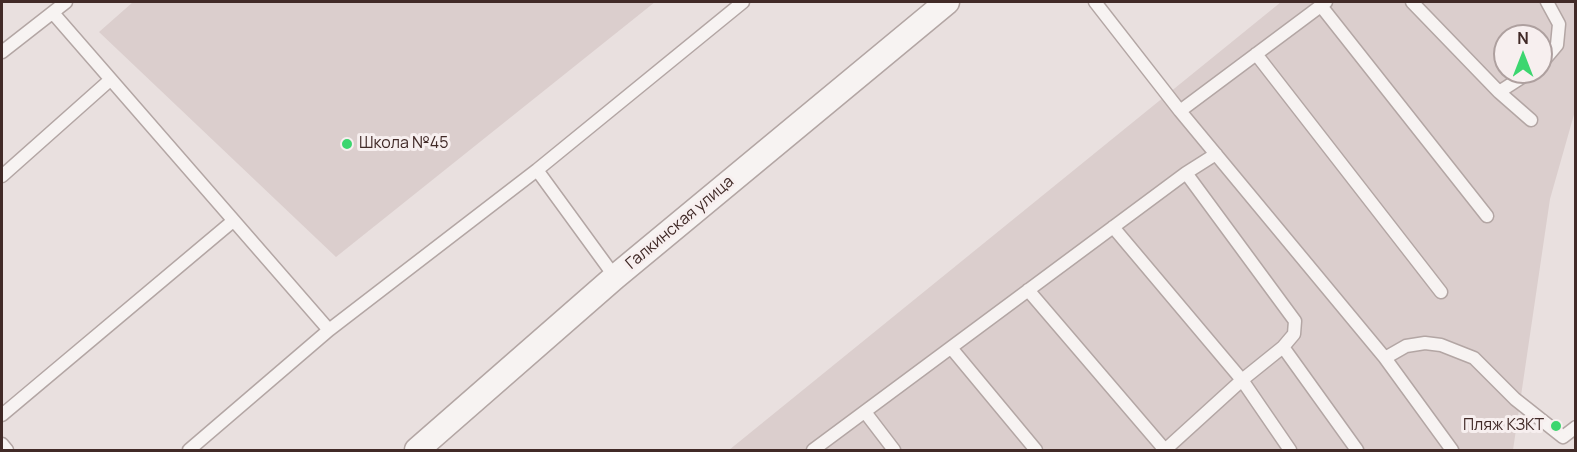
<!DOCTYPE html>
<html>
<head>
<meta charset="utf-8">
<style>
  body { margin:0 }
  #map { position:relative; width:1577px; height:452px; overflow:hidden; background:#e9e0df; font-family:Manrope,sans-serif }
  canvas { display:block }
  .frame { position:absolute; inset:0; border:3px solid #412a27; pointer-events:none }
  .north { position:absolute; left:1493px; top:24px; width:60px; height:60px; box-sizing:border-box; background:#f7efef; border:2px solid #aea09f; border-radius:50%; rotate:0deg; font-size:16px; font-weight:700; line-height:24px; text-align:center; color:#412a27 }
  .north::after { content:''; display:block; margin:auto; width:21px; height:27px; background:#3cd66f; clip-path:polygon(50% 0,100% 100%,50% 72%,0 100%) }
</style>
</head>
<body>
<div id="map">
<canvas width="1577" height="452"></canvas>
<div class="frame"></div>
<div class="north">N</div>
</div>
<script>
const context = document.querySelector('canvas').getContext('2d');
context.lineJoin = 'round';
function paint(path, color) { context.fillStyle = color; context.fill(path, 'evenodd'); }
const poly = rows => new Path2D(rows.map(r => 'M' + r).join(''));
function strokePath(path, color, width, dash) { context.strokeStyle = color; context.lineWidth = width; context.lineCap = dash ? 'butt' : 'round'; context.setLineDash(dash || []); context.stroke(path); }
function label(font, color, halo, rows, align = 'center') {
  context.font = font + ' Manrope,sans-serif'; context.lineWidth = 6; context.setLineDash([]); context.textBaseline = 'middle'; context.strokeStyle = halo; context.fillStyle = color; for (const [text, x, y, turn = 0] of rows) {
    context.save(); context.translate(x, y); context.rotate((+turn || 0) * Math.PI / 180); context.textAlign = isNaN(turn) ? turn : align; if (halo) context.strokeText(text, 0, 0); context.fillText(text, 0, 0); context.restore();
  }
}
const built = poly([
  [133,2,655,2,336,257,99,32],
  [1281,2,1575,2,1575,111,1550,199,1513,450,729,450],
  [1505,36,1541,36,1541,72,1505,72]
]);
const lane = poly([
  [1095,2,1180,111,1385,358,1452,450],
  [1412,2,1499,92,1530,72],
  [1321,6,1487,216],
  [53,13,329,330],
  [2,52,66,2],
  [1256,54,1441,292],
  [1541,64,1557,45,1559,24,1547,2],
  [1499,92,1531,120],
  [1180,111,1326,2],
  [537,170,615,277],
  [2,176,110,80],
  [1113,227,1242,380,1290,450],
  [1028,290,1165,450],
  [1283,347,1357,450],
  [952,349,1036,450],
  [1385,358,1406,346,1425,343,1441,345,1474,358,1515,399,1563,437,1576,427],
  [865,412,894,450],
  [2,415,233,221],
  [2,444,7,450],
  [189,450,329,330,537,170,743,2],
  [813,450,1186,173,1216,154],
  [1165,450,1242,380,1283,347,1294,334,1295,321,1186,173]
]);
const street = poly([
  [417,450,615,277,947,2]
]);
const markers = [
  [347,144,6,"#3cd66f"],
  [1556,426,6,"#3cd66f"]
];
const poiNames = [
  ["Школа №45",359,144],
  ["Пляж КЗКТ",1544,426,"right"]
];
const streetNames = [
  ["Галкинская улица",680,223,-40]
];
paint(built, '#dbcecd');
strokePath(lane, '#b3a6a4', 15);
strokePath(street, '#b3a6a4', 27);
strokePath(lane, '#f7f3f2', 12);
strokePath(street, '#f7f3f2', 24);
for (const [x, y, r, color] of markers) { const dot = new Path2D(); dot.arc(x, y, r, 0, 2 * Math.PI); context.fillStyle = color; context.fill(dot); strokePath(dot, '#f7efef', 2); }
label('16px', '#412a27', '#f7efef', poiNames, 'left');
label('16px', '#412a27', '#f7efef', streetNames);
</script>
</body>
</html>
